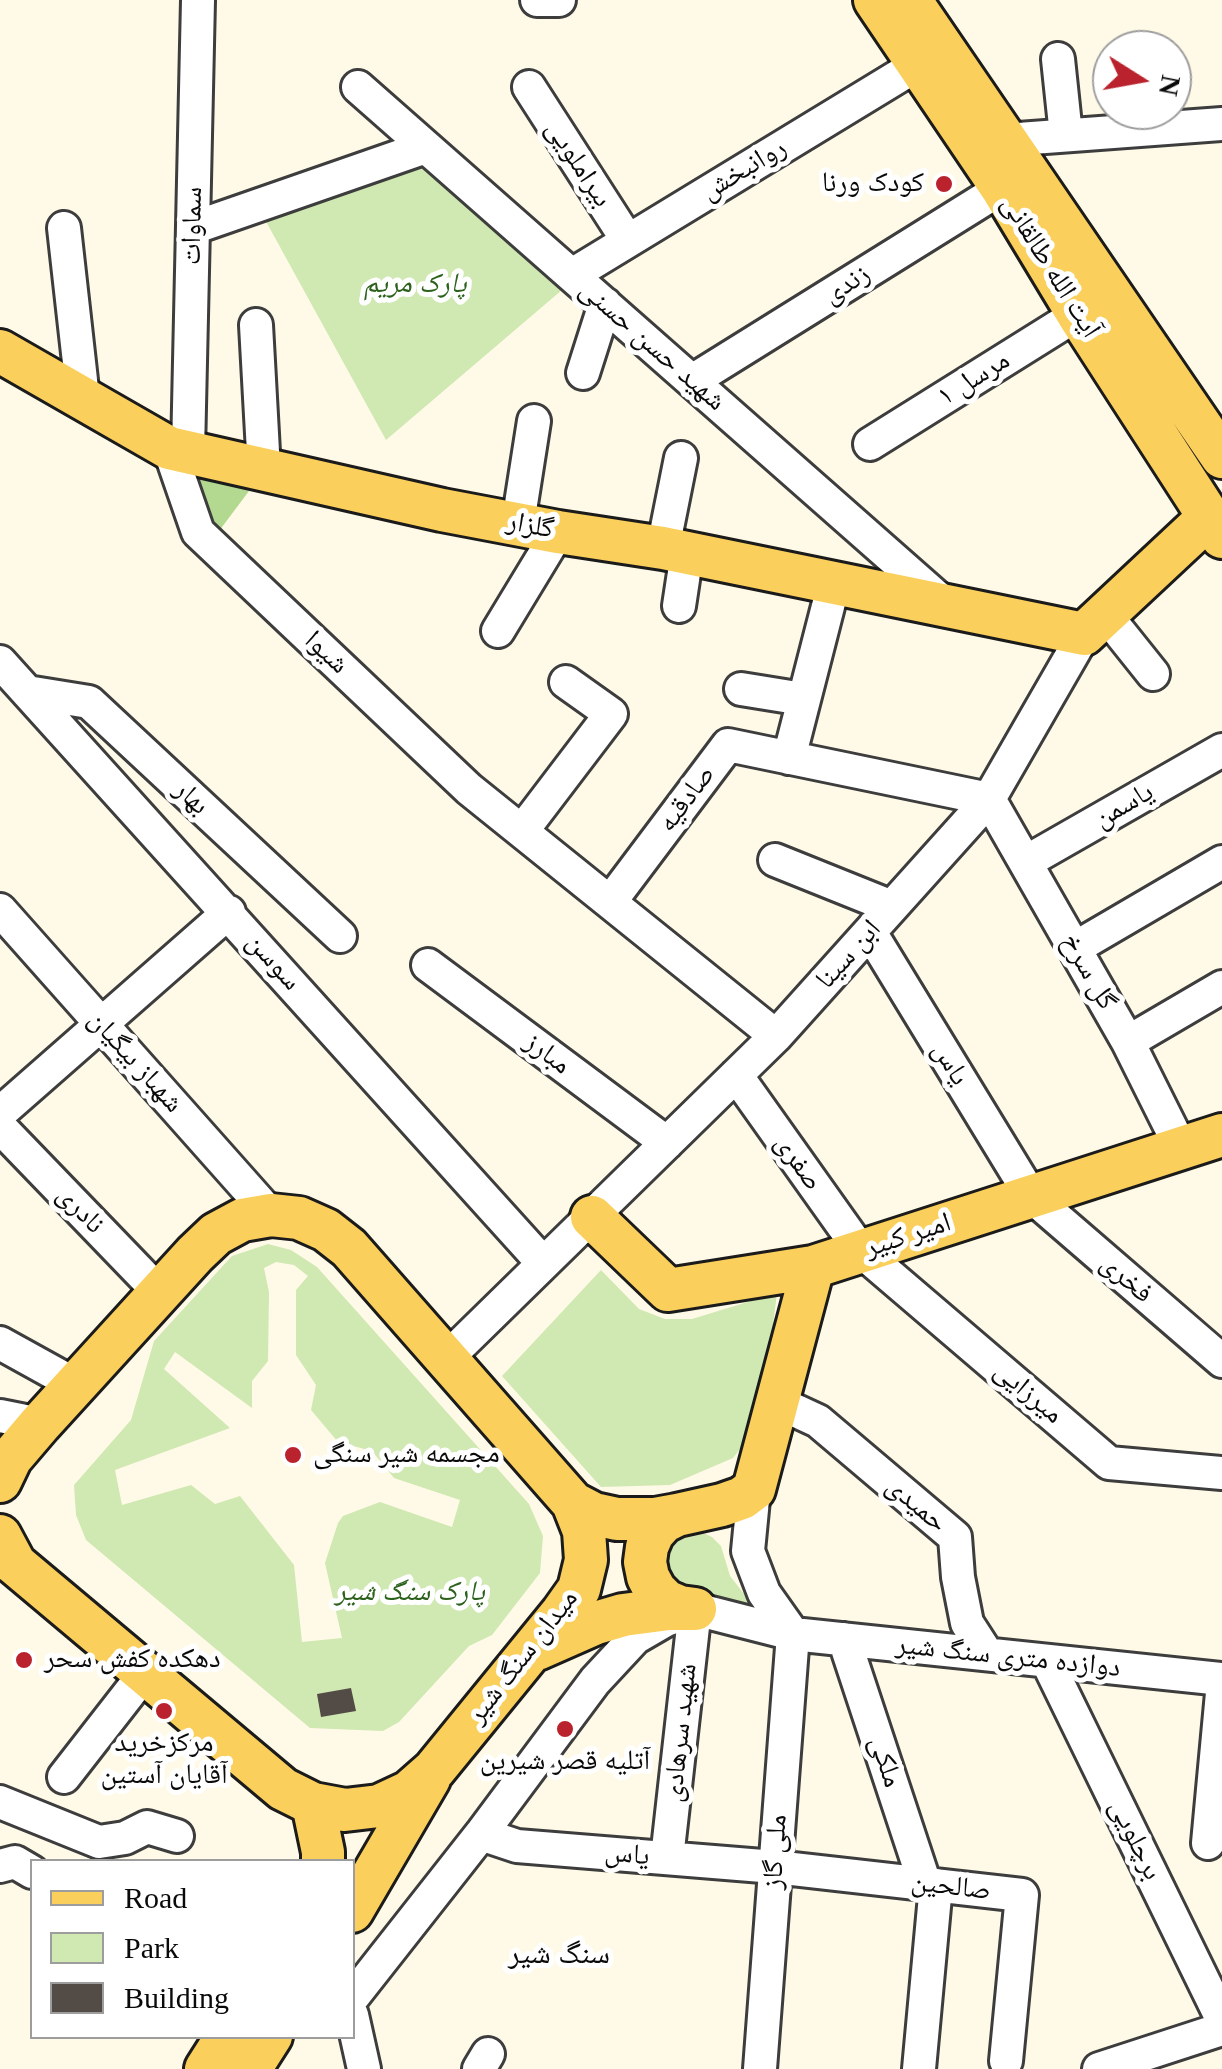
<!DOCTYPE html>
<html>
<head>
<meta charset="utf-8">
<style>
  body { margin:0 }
  #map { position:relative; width:1222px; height:2069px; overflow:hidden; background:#fffae7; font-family:"Times New Roman",serif }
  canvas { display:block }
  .legend { position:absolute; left:30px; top:1859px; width:325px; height:180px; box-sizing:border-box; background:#fff; border:2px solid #9d9d9d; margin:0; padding:12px 18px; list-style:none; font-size:30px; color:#0a0a0a }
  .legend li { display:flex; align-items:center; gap:20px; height:50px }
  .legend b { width:50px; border:2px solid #9d9d9d }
  .north { position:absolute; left:1092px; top:30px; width:100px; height:100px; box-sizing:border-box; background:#fff; border:2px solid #9d9d9d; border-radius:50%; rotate:101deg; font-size:28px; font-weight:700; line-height:40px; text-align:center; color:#0a0a0a }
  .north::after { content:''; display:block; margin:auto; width:35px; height:45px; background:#ba222d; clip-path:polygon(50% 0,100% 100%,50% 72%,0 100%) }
</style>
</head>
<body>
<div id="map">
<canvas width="1222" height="2069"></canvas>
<ul class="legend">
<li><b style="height:12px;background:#facf5c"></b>Road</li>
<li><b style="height:28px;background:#d0e8b2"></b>Park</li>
<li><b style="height:28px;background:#534b46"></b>Building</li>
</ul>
<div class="north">N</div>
</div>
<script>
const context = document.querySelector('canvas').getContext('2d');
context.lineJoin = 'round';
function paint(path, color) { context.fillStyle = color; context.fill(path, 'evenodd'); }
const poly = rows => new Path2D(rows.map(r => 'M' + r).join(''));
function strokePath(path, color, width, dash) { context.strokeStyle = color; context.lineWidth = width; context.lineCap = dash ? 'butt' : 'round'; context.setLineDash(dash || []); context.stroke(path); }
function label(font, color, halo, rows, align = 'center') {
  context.font = font + ' "Times New Roman","Noto Naskh Arabic",serif'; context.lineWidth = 10; context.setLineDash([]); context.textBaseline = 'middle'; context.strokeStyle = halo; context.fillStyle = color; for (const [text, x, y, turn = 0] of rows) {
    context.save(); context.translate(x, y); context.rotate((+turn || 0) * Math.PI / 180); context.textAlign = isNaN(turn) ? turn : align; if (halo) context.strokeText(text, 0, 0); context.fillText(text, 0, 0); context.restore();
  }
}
const green = poly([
  [422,161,569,284,386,440,263,216],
  [268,1244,291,1250,317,1267,529,1504,543,1536,540,1573,492,1635,469,1646,399,1722,383,1731,310,1728,86,1540,76,1515,74,1485,131,1420,154,1341,232,1256],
  [276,1262,294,1265,308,1276,296,1290,296,1355,316,1385,311,1410,338,1442,372,1451,394,1478,460,1500,452,1527,380,1502,343,1516,338,1523,325,1563,342,1638,302,1642,294,1565,240,1496,215,1504,191,1485,122,1505,115,1470,230,1428,164,1369,175,1352,252,1408,252,1381,268,1361,269,1292,264,1268],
  [601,1270,639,1309,665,1319,692,1319,777,1293,763,1404,754,1431,733,1458,670,1485,601,1487,502,1376],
  [688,1532,701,1532,712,1537,721,1546,730,1576,759,1613,713,1596,683,1589,666,1571,665,1559,669,1547,677,1537]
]);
const forest = poly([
  [201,471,249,491,219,531,204,513,196,488]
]);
const building = poly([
  [351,1688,356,1711,321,1717,317,1694]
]);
const minor = poly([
  [537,0,559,0],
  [1058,59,1066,135],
  [358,87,947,606],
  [529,87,628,241],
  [1005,140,1222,124],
  [64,228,83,398],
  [193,228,426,147],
  [572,275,917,65],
  [256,325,264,470],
  [583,373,605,304],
  [692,381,1002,188],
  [870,444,1078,314],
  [169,448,198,532,469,789,776,1036],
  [188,452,198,0],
  [518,523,534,421],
  [663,548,681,458],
  [679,606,687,553],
  [1105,614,1153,674],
  [498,631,558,532],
  [0,662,543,1263],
  [741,689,803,699],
  [27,692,89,702,340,936],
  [789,758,834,583],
  [522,831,611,714,566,682],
  [775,860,892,907],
  [1026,862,1222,750],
  [610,902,728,745,989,799,1128,1042,1181,1148],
  [0,910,271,1215],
  [870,932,1031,1196,1222,1361],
  [1075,948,1222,862],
  [428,965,667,1143],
  [1128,1042,1222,987],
  [736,1075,861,1251,1109,1463,1222,1473],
  [0,1113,229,912],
  [0,1127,160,1293],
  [0,1343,76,1385],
  [446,1359,776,1036,989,799,1084,634],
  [777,1402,818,1421,955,1537,958,1577,967,1623,987,1654],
  [0,1416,40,1424],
  [754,1489,748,1551,764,1593,793,1634],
  [844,1639,925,1884],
  [1047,1661,1222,2019],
  [64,1777,145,1673],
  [0,1802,99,1842,125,1838,147,1827,177,1836],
  [481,1834,517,1846,775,1867,1022,1895,1006,2061],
  [1208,1843,1222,1693],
  [667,1858,695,1609],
  [0,1866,15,1862,32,1872],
  [352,1998,481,1834,595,1681,635,1638,666,1620,695,1609,793,1634,1222,1679],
  [352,2015,364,2069],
  [479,2069,488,2054],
  [760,2069,793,1634],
  [919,2069,936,1885],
  [1099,2069,1222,2029]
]);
const major = poly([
  [875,0,1002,188,1078,314,1222,537],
  [910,0,1222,457],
  [0,351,169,448,442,510,558,532,663,548,1084,634,1208,518],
  [592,1217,668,1290,813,1267],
  [0,1481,11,1458,40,1424,195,1254,216,1234,242,1220,271,1215,299,1218,326,1230,349,1248,573,1503,584,1531,586,1560,579,1589,562,1613,434,1770,409,1792,379,1806,345,1810,313,1804,283,1789,15,1564,0,1536],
  [573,1503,594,1514,617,1519,655,1519,677,1515],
  [695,1609,680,1607,666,1601,655,1590,648,1577,645,1562,647,1547,653,1533,663,1522,677,1515,722,1505,742,1498,754,1489,813,1267,1222,1135],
  [537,1649,596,1623,623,1615,669,1609,694,1609],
  [313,1804,323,1852,323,1862],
  [352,1911,429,1779],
  [206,2069,227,2036],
  [250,2069,271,2036]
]);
const markers = [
  [944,184,10,"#ba222d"],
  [293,1455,10,"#ba222d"],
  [24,1660,10,"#ba222d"],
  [164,1711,10,"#ba222d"],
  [565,1729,10,"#ba222d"]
];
const streetNames = [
  ["بیراملویی",578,164,57],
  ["روانبخش",744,170,-31],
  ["سماوات",193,226,-89],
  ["آیت الله طالقانی",1050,267,58],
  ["زندی",847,285,-32],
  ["شهید حسن حسنی",652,346,41],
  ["مرسل ۱",974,379,-32],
  ["گلزار",530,526,11],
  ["شیوا",326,653,43],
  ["بهار",191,798,43],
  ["صادقیه",687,799,-53],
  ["یاسمن",1124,806,-30],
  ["ابن سینا",849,955,-48],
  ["سوسن",273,962,48],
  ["گل سرخ",1088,972,60],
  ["مبارز",547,1054,37],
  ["شهباز بیگیان",135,1062,48],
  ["یاس",950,1064,59],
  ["صفری",798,1163,55],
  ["نادری",80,1210,46],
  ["امیر کبیر",908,1236,-18],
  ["فخری",1126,1279,41],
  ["میرزایی",1028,1393,40],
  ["حمیدی",916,1505,40],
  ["میدان سنگ شیر",523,1657,-52],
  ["دوازده متری سنگ شیر",1008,1657,6],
  ["شهید سرهادی",681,1733,-84],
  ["ملکی",885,1762,72],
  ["برچلویی",1135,1840,64],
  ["ملی گاز",776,1852,-86],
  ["یاس",627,1855,5],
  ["صالحین",951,1887,7]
];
const poiNames = [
  ["کودک ورنا",924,184,"right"],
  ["مجسمه شیر سنگی",313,1455],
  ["دهکده کفش سحر",44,1660],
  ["مرکزخرید",164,1744,"center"],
  ["آقایان آستین",164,1776,"center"],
  ["آتلیه قصر شیرین",565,1762,"center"]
];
const parkNames = [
  ["پارک مریم",415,285],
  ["پارک سنگ شیر",410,1593]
];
const neighbourhoodNames = [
  ["سنگ شیر",559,1955]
];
paint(green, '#d0e8b2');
paint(forest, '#b3d991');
paint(building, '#534b46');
strokePath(minor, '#3d3d3d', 38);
strokePath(major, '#1b1b1b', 48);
strokePath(minor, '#fff', 32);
strokePath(major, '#facf5c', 42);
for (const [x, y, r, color] of markers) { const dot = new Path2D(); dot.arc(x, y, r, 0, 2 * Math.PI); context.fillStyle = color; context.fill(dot); strokePath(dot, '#fff', 4); }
label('28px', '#0a0a0a', '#fff', streetNames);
label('28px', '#0a0a0a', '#fff', poiNames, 'left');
label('italic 28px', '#2b611b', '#fff', parkNames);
label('30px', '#0a0a0a', '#fff', neighbourhoodNames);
</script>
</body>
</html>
